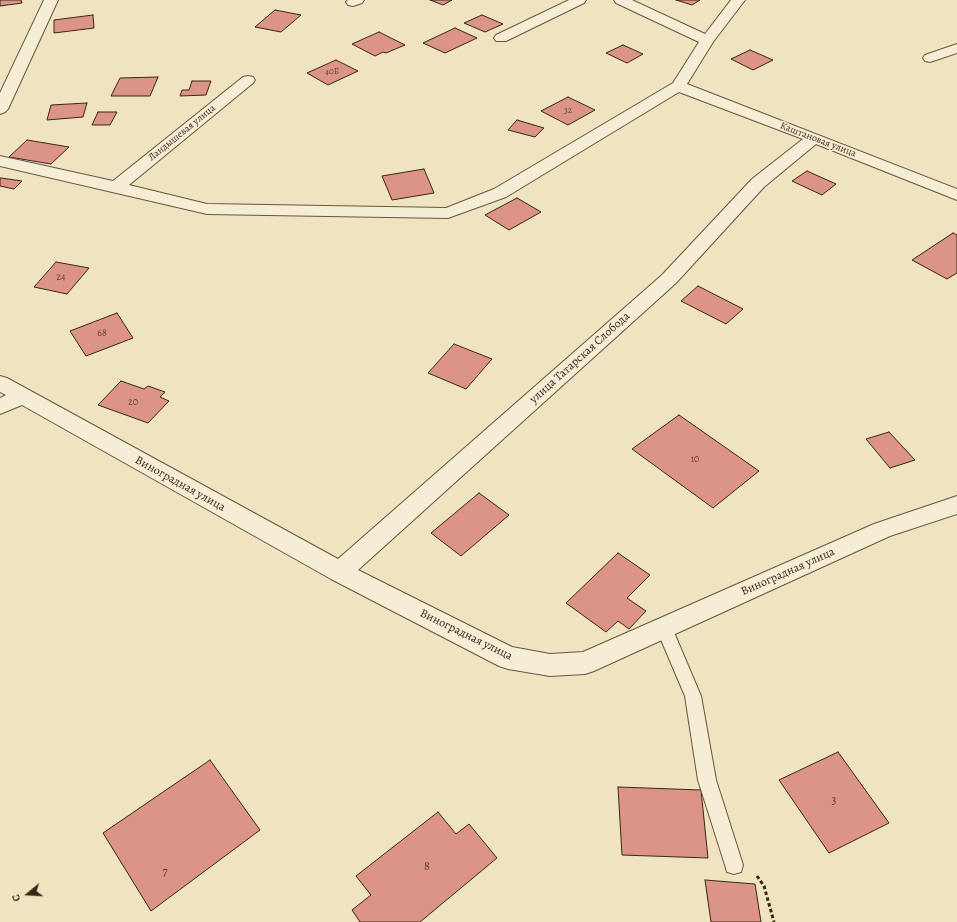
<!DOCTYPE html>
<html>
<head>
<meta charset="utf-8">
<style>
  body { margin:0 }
  #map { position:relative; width:957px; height:922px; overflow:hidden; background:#efe4bf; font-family:Alegreya,serif }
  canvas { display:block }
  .north { position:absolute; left:8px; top:874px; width:40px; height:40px; -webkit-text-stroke:3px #f5edd5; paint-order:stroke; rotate:252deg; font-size:11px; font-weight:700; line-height:16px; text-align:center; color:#3a2613 }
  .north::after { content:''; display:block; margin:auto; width:14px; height:18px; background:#3a2613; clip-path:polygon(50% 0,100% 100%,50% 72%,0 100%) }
</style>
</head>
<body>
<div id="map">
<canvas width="957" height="922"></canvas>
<div class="north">С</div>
</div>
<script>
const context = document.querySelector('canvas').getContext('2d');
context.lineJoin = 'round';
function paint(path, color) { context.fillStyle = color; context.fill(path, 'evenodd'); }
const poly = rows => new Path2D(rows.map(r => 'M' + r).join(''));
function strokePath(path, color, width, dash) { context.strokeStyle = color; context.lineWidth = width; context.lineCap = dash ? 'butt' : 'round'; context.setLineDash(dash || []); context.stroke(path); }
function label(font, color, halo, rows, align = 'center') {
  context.font = font + ' Alegreya,serif'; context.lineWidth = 3; context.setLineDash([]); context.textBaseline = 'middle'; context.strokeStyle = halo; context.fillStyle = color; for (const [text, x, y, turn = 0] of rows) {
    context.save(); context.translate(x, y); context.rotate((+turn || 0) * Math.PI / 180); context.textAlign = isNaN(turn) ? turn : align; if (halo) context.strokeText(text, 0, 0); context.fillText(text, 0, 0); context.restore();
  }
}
const building = poly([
  [0,0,21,0,22,3,0,6,0,0],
  [430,0,452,0,443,5,430,0],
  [676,0,700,0,692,5,676,0],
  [275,10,301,15,281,32,255,27,275,10],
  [93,15,94,28,54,33,54,20,93,15],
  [482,15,503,24,485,32,464,23,482,15],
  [455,28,477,38,445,53,423,43,455,28],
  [379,32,405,45,386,53,383,52,375,56,352,44,379,32],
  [623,45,643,54,627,63,606,53,623,45],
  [750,50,773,60,753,70,731,59,750,50],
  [336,60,358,71,328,85,307,73,336,60],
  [158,77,150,96,111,96,120,78,158,77],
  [192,81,211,81,206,95,180,96,182,90,189,90,192,81],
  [568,97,595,110,568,125,541,111,568,97],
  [87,103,83,117,47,120,51,105,87,103],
  [98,112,117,112,110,125,92,125,98,112],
  [517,120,544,128,535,137,508,130,517,120],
  [27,140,69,147,51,164,9,157,27,140],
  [424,169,434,193,392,200,382,176,424,169],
  [807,171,836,184,822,195,792,181,807,171],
  [0,178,1,178,22,181,14,189,0,186,0,178],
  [517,198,541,212,509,230,485,215,517,198],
  [953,233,957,235,957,273,947,279,912,260,953,233],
  [56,262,89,268,67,294,34,287,56,262],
  [698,286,743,309,726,324,681,301,698,286],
  [117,313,133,338,86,356,70,331,117,313],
  [454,344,492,359,466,389,428,373,454,344],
  [121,381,144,389,148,386,165,392,160,397,169,401,148,423,98,405,121,381],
  [679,415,759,471,713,508,632,449,679,415],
  [889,432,915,460,890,468,866,439,889,432],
  [479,493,509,515,461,556,431,533,479,493],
  [618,553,650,575,627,598,646,611,629,629,618,621,606,632,566,603,618,553],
  [838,752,889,823,829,853,779,780,838,752],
  [210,760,260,830,151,911,103,833,210,760],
  [618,787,701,790,708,858,622,855,618,787],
  [438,812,456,834,469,824,497,858,420,922,360,922,352,910,371,895,356,876,438,812],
  [705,880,755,884,761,922,711,922,705,880]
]);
const path = poly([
  [757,876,764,886,774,922]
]);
const lane = poly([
  [664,621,670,623,701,696,716,780,743,865,741,872,734,874,727,872,725,865,698,780,685,696,656,628,658,623,664,621]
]);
const street = poly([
  [44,0,58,0,8,109,5,112,0,114,0,93,44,0],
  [348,0,364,0,362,3,353,6,348,5,346,2,348,0],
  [569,0,586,0,584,3,506,41,496,41,494,38,496,35,569,0],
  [614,0,632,0,705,34,731,0,745,0,713,42,687,84,957,189,957,200,816,144,764,187,676,283,358,570,512,647,550,654,583,652,874,524,957,496,957,514,890,536,594,671,585,674,550,676,508,669,499,666,331,579,22,405,0,414,0,398,6,395,0,392,0,376,7,378,338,559,662,275,752,179,803,139,679,92,506,197,448,218,207,214,0,166,0,156,113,181,243,77,248,76,253,77,255,80,253,83,129,185,207,204,446,208,494,189,673,83,699,42,616,3,614,0],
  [957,44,957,53,930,62,925,61,923,58,925,55,957,44]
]);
const farNumbernames = [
  ["40Б",332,72],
  ["32",568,111]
];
const farStreetnames = [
  ["Ландышевая улица",182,133,-39],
  ["Каштановая улица",818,140,21]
];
const numberNames = [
  ["24",61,278],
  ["68",102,334],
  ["20",133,403],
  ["10",695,460]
];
const streetNames = [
  ["улица Татарская Слобода",580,358,-42],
  ["Виноградная улица",180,484,29],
  ["Виноградная улица",788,572,-24],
  ["Виноградная улица",466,635,26]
];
const nearNumbernames = [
  ["3",834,801],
  ["8",427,867],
  ["7",165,872]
];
paint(building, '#dc9488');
strokePath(building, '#3a2613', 1);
strokePath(lane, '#67563e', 2);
strokePath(street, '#67563e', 2);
strokePath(path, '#3a2613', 3, [3.5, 2.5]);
paint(lane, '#f5edd5');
paint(street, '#f5edd5');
label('9px', '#624230', null, farNumbernames);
label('10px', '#3a2613', '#f5edd5', farStreetnames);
label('10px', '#624230', null, numberNames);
label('12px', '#3a2613', '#f5edd5', streetNames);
label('12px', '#624230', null, nearNumbernames);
</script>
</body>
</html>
